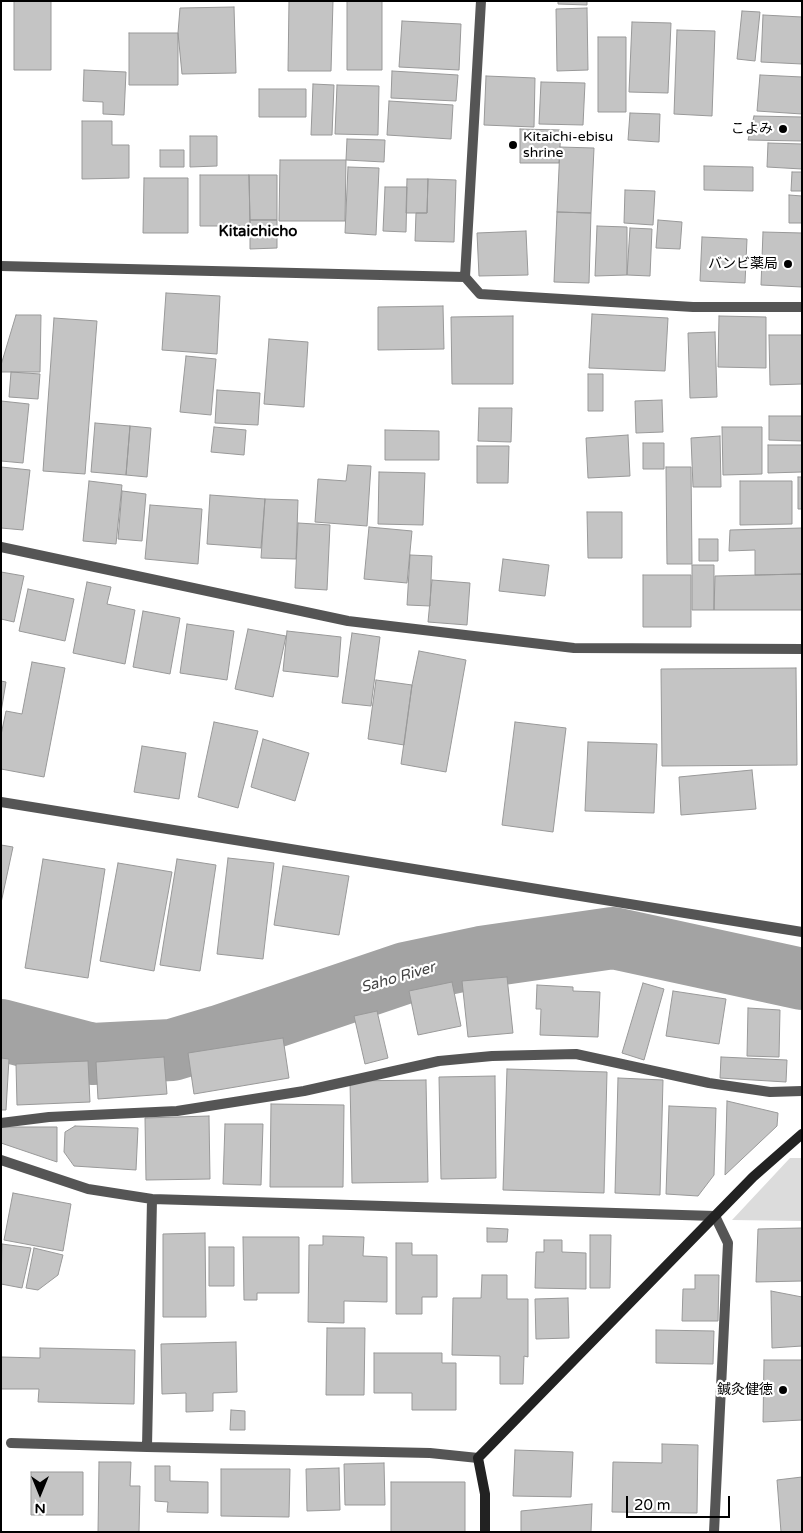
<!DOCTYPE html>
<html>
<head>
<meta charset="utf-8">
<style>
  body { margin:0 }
  #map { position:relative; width:803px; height:1533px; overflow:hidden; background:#fff; font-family:"Varela Round",sans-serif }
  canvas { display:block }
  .frame { position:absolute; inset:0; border:2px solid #000; pointer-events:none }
  .north { position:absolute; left:15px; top:1468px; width:50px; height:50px; -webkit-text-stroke:4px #fff; paint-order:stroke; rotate:180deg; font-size:14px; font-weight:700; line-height:20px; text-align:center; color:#000 }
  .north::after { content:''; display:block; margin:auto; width:18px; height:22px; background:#000; clip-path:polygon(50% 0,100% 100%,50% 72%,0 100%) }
  .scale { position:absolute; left:626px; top:1496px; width:104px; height:22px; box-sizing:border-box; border:2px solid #000; border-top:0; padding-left:6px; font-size:15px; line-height:18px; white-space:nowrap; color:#000; -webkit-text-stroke:4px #fff; paint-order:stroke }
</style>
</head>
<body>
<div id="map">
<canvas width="803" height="1533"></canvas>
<div class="frame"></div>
<div class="north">N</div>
<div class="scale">20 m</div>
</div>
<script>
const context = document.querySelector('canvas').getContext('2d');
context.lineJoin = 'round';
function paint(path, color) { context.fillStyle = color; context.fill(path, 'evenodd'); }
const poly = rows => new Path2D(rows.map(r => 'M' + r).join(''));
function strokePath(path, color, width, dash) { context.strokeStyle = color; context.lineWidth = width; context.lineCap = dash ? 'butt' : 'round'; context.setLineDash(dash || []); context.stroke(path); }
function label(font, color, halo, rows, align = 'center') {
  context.font = font + ' "Varela Round","Noto Sans JP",sans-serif'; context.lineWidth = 4.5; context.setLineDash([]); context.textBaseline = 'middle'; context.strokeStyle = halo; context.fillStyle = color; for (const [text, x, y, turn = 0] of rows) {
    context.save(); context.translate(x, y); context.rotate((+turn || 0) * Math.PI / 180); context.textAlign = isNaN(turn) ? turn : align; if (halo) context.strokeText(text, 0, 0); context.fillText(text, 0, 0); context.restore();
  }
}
const green = poly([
  [790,1158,802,1158,802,1221,732,1220]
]);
const river = poly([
  [1,1030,92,1054,172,1050,219,1036,405,973,481,957,613,938,802,979]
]);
const building = poly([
  [14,1,51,1,51,70,14,70,14,1],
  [289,1,333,1,331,71,288,71,289,1],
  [347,1,382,1,382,70,347,70,347,1],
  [558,1,587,1,587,5,558,4,558,1],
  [234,7,236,73,182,74,178,33,180,8,234,7],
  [587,8,588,70,557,71,556,9,587,8],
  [742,11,760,12,755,61,737,59,742,11],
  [763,15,802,17,802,64,761,62,763,15],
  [402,21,461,24,459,70,399,67,402,21],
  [632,22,671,23,668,93,629,92,632,22],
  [677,30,715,31,712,116,674,114,677,30],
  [129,33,178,33,178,85,129,85,129,33],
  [598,37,626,37,626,112,598,112,598,37],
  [84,70,126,72,124,115,103,114,103,102,83,101,84,70],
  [392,71,458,75,456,101,391,98,392,71],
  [760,75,802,77,802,114,757,111,760,75],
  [486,76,535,78,534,127,484,125,486,76],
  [541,82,585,83,583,125,539,124,541,82],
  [313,84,334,85,332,135,311,135,313,84],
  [337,85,379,86,378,135,335,134,337,85],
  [259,89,306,89,306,117,259,117,259,89],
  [389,101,453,105,451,139,387,135,389,101],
  [630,113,660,114,659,142,628,140,630,113],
  [754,116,802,117,802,141,748,140,754,116],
  [82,121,112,121,112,145,129,145,129,178,82,179,82,121],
  [520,129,561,130,559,163,520,163,520,129],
  [190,136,217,136,217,166,190,167,190,136],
  [347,139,385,140,384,162,346,160,347,139],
  [768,143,802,144,802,169,767,167,768,143],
  [560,147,594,148,591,213,557,212,560,147],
  [160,150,184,150,184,167,160,167,160,150],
  [280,160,346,160,345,221,279,221,280,160],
  [704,166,753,167,753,191,704,190,704,166],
  [348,167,379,168,376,235,345,233,348,167],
  [792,172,802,172,802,191,791,191,792,172],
  [200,175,249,175,250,226,200,226,200,175],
  [249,175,277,175,277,220,250,220,249,175],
  [144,178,188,178,188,233,143,233,144,178],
  [407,179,428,179,427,213,406,213,407,179],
  [428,179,456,180,454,242,415,241,416,213,427,213,428,179],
  [385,187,407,187,406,232,383,231,385,187],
  [625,190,655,191,653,225,624,223,625,190],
  [789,195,802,196,802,223,789,223,789,195],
  [557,212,591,213,589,283,554,282,557,212],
  [250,220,277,220,277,248,250,249,250,220],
  [658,220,682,222,680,249,656,248,658,220],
  [597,226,627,227,627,275,595,276,597,226],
  [630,228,652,229,650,276,627,275,630,228],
  [526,231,528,275,479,276,477,233,526,231],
  [763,232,802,233,802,287,761,285,763,232],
  [702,237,747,239,745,283,700,281,702,237],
  [166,293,220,296,217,354,162,350,166,293],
  [443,306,444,349,378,350,378,307,443,306],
  [592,314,668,318,665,371,589,368,592,314],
  [16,315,41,315,40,372,1,372,1,365,16,315],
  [513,316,513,384,452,384,451,317,513,316],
  [719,316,766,317,766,368,718,367,719,316],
  [54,318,97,321,85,474,43,471,54,318],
  [715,332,717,397,690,398,688,333,715,332],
  [769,335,802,335,802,384,770,385,769,335],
  [269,339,308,342,304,407,264,404,269,339],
  [186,356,216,359,211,415,180,412,186,356],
  [11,372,40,374,38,399,9,397,11,372],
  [588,374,603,374,603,411,588,411,588,374],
  [217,390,260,393,258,425,215,423,217,390],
  [662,400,663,432,636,433,635,401,662,400],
  [1,401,29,404,23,463,1,461,1,401],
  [479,408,512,408,511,442,478,441,479,408],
  [769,416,802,416,802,441,769,440,769,416],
  [95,423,130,426,126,475,91,472,95,423],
  [130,426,151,428,147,477,126,475,130,426],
  [214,427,246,430,244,455,211,452,214,427],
  [722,427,762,427,762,474,723,475,722,427],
  [385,430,439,431,439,460,385,460,385,430],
  [628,435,630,476,588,478,586,438,628,435],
  [720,436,721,487,693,487,691,438,720,436],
  [643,443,664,443,664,469,643,469,643,443],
  [768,445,802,445,802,472,768,473,768,445],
  [477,446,509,446,508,483,477,483,477,446],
  [348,465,371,466,367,526,315,522,318,479,346,481,348,465],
  [1,467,30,470,23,530,1,528,1,467],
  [666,467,691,467,692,564,667,564,666,467],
  [379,472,425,473,423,525,378,524,379,472],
  [798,477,802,477,802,509,798,509,798,477],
  [89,481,122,485,116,544,83,541,89,481],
  [740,481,792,481,792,524,740,525,740,481],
  [122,491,146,494,142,541,118,539,122,491],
  [210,495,265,499,261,548,207,544,210,495],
  [265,499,298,500,296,559,261,558,265,499],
  [150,505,202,509,198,564,145,559,150,505],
  [587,512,622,512,622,558,588,558,587,512],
  [298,523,330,525,327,590,295,588,298,523],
  [369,527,412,531,407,583,364,579,369,527],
  [802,528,802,574,755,575,755,550,729,551,730,530,802,528],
  [699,539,718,539,718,561,699,561,699,539],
  [410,555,432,556,430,606,407,605,410,555],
  [503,559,549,565,545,596,499,591,503,559],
  [692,565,714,565,714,610,692,610,692,565],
  [1,572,24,576,14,622,1,619,1,572],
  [802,574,802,610,714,610,715,576,802,574],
  [643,575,691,575,691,627,643,627,643,575],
  [432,580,470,583,467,625,428,622,432,580],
  [87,582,111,587,107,604,135,610,125,664,73,653,87,582],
  [28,589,74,599,65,641,19,631,28,589],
  [143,611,180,618,170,674,133,667,143,611],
  [187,624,234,631,227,680,180,673,187,624],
  [248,629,286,636,273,697,235,689,248,629],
  [287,631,341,637,338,677,283,671,287,631],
  [352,633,380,637,371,706,342,703,352,633],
  [419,651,466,660,446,772,401,764,412,685,419,651],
  [32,662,65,668,44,777,1,769,1,735,6,711,22,714,32,662],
  [796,668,797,765,662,766,661,669,796,668],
  [376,680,412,685,404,745,368,739,376,680],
  [1,681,6,682,1,712,1,681],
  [214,722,258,731,238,808,198,797,214,722],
  [515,722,566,728,553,832,502,825,515,722],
  [263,739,309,753,295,801,251,787,263,739],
  [588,742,657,744,654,813,585,811,588,742],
  [142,746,186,753,179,799,134,792,142,746],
  [752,770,756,809,681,815,679,777,752,770],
  [1,845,13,847,1,903,1,845],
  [228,858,274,863,263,959,217,954,228,858],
  [43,859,105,869,88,978,25,968,43,859],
  [177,859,216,865,200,971,160,965,177,859],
  [118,863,172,872,154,971,100,961,118,863],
  [283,866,349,876,339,935,274,925,283,866],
  [507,977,513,1033,468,1037,462,981,507,977],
  [452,982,461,1026,418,1035,409,991,452,982],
  [643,983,664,989,644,1060,622,1053,643,983],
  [537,985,573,987,573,991,600,992,598,1037,540,1035,541,1009,536,1009,537,985],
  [673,991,726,999,719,1044,666,1036,673,991],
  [748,1008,780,1010,779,1057,747,1056,748,1008],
  [377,1011,388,1058,365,1064,354,1016,377,1011],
  [283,1038,289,1078,194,1094,188,1053,283,1038],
  [164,1057,167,1094,98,1099,96,1062,164,1057],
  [721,1057,787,1060,786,1082,720,1078,721,1057],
  [1,1058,9,1059,6,1110,1,1110,1,1058],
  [88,1061,90,1102,17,1105,16,1064,88,1061],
  [507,1069,607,1072,604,1193,503,1190,507,1069],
  [495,1076,496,1178,441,1179,439,1077,495,1076],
  [618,1078,663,1080,660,1195,615,1193,618,1078],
  [426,1080,428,1182,352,1183,350,1081,426,1080],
  [727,1101,778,1113,777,1126,725,1175,727,1101],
  [271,1104,344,1105,343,1187,270,1187,271,1104],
  [669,1106,716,1108,714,1175,698,1196,666,1194,669,1106],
  [209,1116,210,1179,146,1180,145,1118,209,1116],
  [225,1124,263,1124,261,1185,223,1184,225,1124],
  [75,1126,138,1128,136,1170,74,1166,64,1152,65,1132,75,1126],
  [1,1127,57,1127,57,1162,1,1143,1,1127],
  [13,1193,71,1204,63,1251,4,1240,13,1193],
  [487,1228,508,1229,507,1242,487,1242,487,1228],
  [802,1228,802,1281,756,1282,758,1229,802,1228],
  [205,1233,206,1317,163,1317,163,1234,205,1233],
  [590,1235,611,1235,610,1288,590,1288,590,1235],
  [323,1236,364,1237,363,1256,387,1257,387,1302,344,1301,344,1323,308,1322,309,1245,323,1245,323,1236],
  [243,1237,299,1237,299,1293,257,1293,257,1300,244,1300,243,1237],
  [544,1240,562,1240,562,1252,586,1253,586,1289,535,1288,536,1252,544,1252,544,1240],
  [396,1243,412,1243,412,1255,437,1255,437,1297,422,1297,422,1314,396,1314,396,1243],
  [2,1244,31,1248,22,1288,1,1284,2,1244],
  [209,1247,234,1247,234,1286,209,1286,209,1247],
  [34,1248,63,1255,58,1275,38,1290,26,1288,34,1248],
  [482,1275,507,1275,507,1299,528,1299,528,1357,524,1356,523,1384,500,1384,500,1356,452,1355,453,1298,481,1298,482,1275],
  [695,1275,719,1275,718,1321,682,1321,683,1289,695,1289,695,1275],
  [771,1291,802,1297,802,1346,772,1348,771,1291],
  [568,1298,569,1338,536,1339,535,1299,568,1298],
  [327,1328,365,1328,364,1395,326,1395,327,1328],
  [656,1330,714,1331,713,1364,656,1363,656,1330],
  [236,1342,237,1392,213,1393,213,1411,186,1412,186,1393,162,1394,161,1344,236,1342],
  [40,1348,135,1350,134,1404,38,1402,39,1389,1,1389,1,1357,40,1358,40,1348],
  [374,1353,442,1353,442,1363,456,1363,456,1410,412,1410,412,1393,374,1393,374,1353],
  [764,1360,802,1360,802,1420,763,1422,764,1360],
  [231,1410,245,1411,245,1430,230,1430,231,1410],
  [662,1444,698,1445,697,1513,612,1512,613,1462,662,1463,662,1444],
  [515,1450,573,1452,571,1497,513,1496,515,1450],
  [99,1462,131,1462,130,1486,140,1486,139,1532,98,1532,99,1462],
  [384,1463,385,1505,345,1505,344,1464,384,1463],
  [155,1466,170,1466,170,1481,208,1482,208,1513,167,1512,168,1502,155,1501,155,1466],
  [339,1468,340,1510,307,1511,306,1469,339,1468],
  [221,1469,290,1469,289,1517,221,1516,221,1469],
  [31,1472,83,1472,83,1515,31,1515,31,1472],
  [802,1477,802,1532,781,1532,777,1480,802,1477],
  [391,1482,465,1482,465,1532,391,1532,391,1482],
  [592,1504,591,1532,521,1532,521,1511,592,1504]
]);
const street = poly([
  [1,266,465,277,480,294,693,307,802,307],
  [465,277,481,1],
  [1,547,348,621,574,648,802,649],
  [1,802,802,932],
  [1,1123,49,1117,177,1111,304,1091,439,1061,492,1056,576,1054,709,1083,770,1092,802,1091],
  [1,1160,88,1189,152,1199,715,1216,728,1243,714,1532],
  [11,1443,147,1447,430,1453,478,1458],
  [147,1447,152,1199]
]);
const secondary = poly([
  [485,1532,485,1494,478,1458,753,1177,802,1134]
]);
const markers = [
  [783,129,5,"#000"],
  [513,145,5,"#000"],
  [788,264,5,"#000"],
  [783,1390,5,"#000"]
];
const poiNames = [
  ["こよみ",773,129],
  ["Kitaichi-ebisu",523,137,"left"],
  ["shrine",523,153,"left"],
  ["バンビ薬局",778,264],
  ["鍼灸健徳",773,1390]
];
const neighbourhoodNames = [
  ["Kitaichicho",258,232]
];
const waterNames = [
  ["Saho River",398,978,-16]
];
paint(green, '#dcdcdc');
strokePath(river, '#a3a3a3', 62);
paint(building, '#c4c4c4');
strokePath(building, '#999', 1);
strokePath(street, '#555', 10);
strokePath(secondary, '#222', 10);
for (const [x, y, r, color] of markers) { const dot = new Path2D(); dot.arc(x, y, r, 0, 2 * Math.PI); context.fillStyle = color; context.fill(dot); strokePath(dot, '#fff', 2); }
label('14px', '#000', '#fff', poiNames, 'right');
label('bold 15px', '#000', '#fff', neighbourhoodNames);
label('italic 15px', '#444', '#fff', waterNames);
</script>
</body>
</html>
